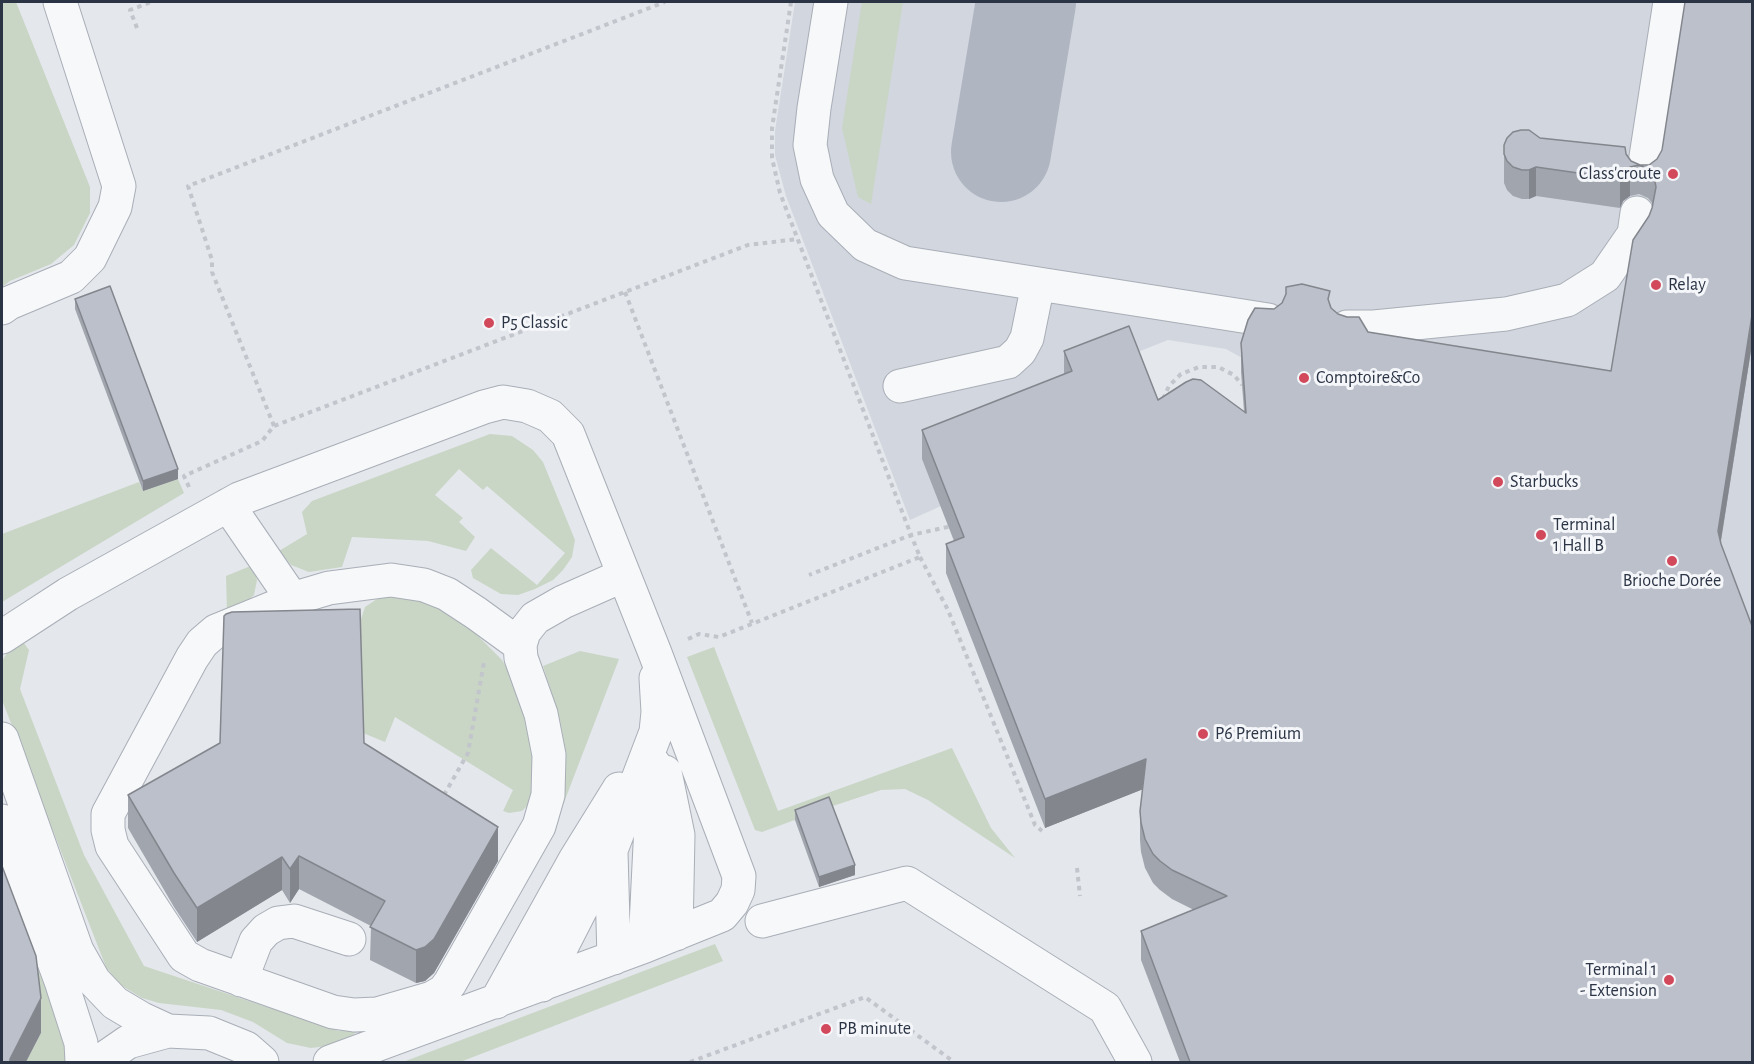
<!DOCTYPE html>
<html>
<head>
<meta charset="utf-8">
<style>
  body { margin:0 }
  #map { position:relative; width:1754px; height:1064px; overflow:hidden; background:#e4e7ec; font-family:"Alegreya Sans",sans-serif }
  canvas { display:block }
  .frame { position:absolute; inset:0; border:3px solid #2b3445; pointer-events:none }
</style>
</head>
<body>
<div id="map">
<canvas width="1754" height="1064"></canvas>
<div class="frame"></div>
</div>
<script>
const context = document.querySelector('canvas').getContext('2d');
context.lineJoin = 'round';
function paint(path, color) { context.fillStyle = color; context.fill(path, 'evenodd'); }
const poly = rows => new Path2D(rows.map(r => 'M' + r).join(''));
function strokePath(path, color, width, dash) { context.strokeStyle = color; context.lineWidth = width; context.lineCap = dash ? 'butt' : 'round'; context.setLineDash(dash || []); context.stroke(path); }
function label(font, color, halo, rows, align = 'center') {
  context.font = font + ' "Alegreya Sans",sans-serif'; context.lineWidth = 6; context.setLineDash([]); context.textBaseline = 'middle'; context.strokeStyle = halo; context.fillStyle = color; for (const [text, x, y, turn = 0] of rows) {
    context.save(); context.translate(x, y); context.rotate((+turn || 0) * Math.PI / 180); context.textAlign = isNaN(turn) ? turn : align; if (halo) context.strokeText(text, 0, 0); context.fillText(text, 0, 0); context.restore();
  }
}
const built = poly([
  [795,2,1752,2,1752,1054,1244,359,1226,349,1168,340,1130,355,946,519,941,506,910,520,786,196,775,155,775,131]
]);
const green = poly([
  [4,2,16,2,90,187,90,213,74,245,51,264,10,281,2,287,2,3],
  [862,2,903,2,871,204,858,197,842,128],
  [490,434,512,436,533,450,543,462,575,540,572,557,563,570,553,580,535,589,518,595,501,594,473,578,471,570,491,548,537,585,565,553,487,486,483,490,459,469,435,495,463,518,459,522,475,537,466,551,428,541,352,537,342,567,309,572,291,565,279,551,307,534,302,512,312,501],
  [178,479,184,493,2,602,2,534,139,482,143,491],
  [253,565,257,580,254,595,241,607,227,612,226,576],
  [393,595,443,607,463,621,502,660,515,682,527,719,535,759,535,785,530,803,522,811,509,813,503,811,513,790,395,717,385,742,363,733,360,642,361,619,365,607,377,599],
  [23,642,29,650,20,689,84,855,144,966,339,1031,359,1031,335,1045,311,1048,287,1043,253,1022,221,1010,159,1003,142,998,119,984,106,967,2,700,2,661,7,653],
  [714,647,778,811,952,748,991,828,1015,858,928,800,905,789,881,790,830,807,762,832,755,830,687,657],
  [580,651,619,659,563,805,564,782,563,748,554,700,543,666],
  [2,855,71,1039,65,1062,26,1062,41,1033],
  [715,944,723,961,460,1062,403,1062]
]);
const taxiway = poly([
  [1001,152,1026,2]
]);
const path = poly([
  [791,2,772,128,772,158,780,193,911,535,809,575],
  [137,28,130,10,151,2],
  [625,292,752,623],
  [1163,399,1169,386,1181,374,1199,367,1218,367,1234,375,1242,385],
  [274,426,212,272,212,260,188,186,665,2],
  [189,487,184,476,262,441,274,426,748,245,798,239],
  [920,557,948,610,1035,825,1042,831],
  [688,639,699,634,719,637,920,557,911,535,952,526],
  [444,795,468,753,484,662],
  [1077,868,1080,896],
  [690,1062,865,997,954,1062]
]);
const minor = poly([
  [831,2,814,108,810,145,817,179,833,214,865,245,905,263,1268,320],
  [1643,176,1670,2],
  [2,308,9,303,71,277,90,258,115,207,119,186,60,2],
  [1347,327,1374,327,1506,314,1567,300,1605,276,1634,234,1637,213],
  [900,386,1008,362,1020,351,1027,338,1038,284],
  [228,505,293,600],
  [2,637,68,594,239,499,484,407,503,402,527,406,550,416,568,434,655,653,739,876,738,890,732,903,722,915,645,946,330,1062],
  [520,645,476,613,447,594,424,585,391,580,329,588,302,596,216,631,202,643,192,658,108,814,108,830,112,846,184,956,200,965,333,1012,354,1015,377,1014,432,998,444,991,450,983,539,826,548,795,549,755,541,714,521,658,520,645,524,632,535,618,563,602,624,575],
  [2,739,77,951,94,981,115,1003,142,1019,168,1031],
  [665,772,678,835,676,934],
  [2,821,61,981,81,1043,82,1062],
  [611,852,614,958],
  [762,921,907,883,1105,1008,1135,1062],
  [645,946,654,764],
  [241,980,256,941,266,930,278,923,294,921,349,939],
  [542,985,611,850,656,732,658,712,656,678],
  [496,1002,575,860,619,789],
  [99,1062,128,1042,168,1031,209,1033,246,1048,262,1062]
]);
const wall = poly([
  [1540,138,1626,154,1631,161,1640,165,1649,165,1752,344,1721,541,1752,1062,1180,1062,1141,960,1141,931,1194,910,1172,899,1160,890,1153,883,1145,868,1141,852,1140,840,1140,811,1143,789,1045,828,946,573,946,544,954,541,922,459,922,430,1064,374,1064,351,1158,400,1244,411,1241,372,1241,343,1274,309,1282,303,1286,295,1286,287,1330,304,1331,308,1338,314,1368,332,1611,371,1653,204,1648,198,1639,194,1630,196,1623,201,1620,208,1536,196,1529,199,1522,199,1513,196,1507,190,1504,183,1504,145],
  [75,299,178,479,143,491,75,309],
  [364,743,498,861,434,973,425,981,416,983,370,960,371,926,299,889,290,903,282,890,197,942,174,907,128,828,128,795],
  [795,810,855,875,819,887,795,820]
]);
const shadedWall = poly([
  [1536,167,1536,196,1529,199,1529,170],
  [1630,167,1630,196,1623,201,1620,208,1620,179,1623,172],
  [1752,315,1752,344,1719,552,1719,523],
  [178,469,178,479,143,491,143,481],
  [1146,759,1146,788,1045,828,1045,799],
  [498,827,498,861,434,973,425,981,416,983,416,950],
  [299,856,299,889,290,903,290,869],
  [282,857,282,890,197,942,197,908],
  [855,865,855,875,819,887,819,877],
  [41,998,41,1033,26,1062,10,1062,10,1059]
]);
const building = poly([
  [1685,2,1752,2,1752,315,1718,531,1721,544,1752,626,1752,1062,1190,1062,1141,931,1227,896,1172,870,1160,861,1153,854,1145,839,1141,823,1140,811,1146,759,1045,799,946,544,964,537,922,430,1072,371,1064,351,1129,326,1158,400,1186,382,1193,379,1201,380,1246,413,1241,343,1248,320,1255,308,1274,309,1282,303,1286,294,1286,287,1302,284,1330,291,1328,299,1331,308,1338,314,1347,317,1359,317,1368,332,1611,371,1633,240,1649,216,1652,208,1656,187,1654,177,1648,169,1639,165,1630,167,1623,172,1620,179,1536,167,1529,170,1522,170,1513,167,1507,161,1504,154,1504,145,1507,138,1513,132,1521,130,1529,130,1540,138,1625,147,1626,154,1631,161,1640,165,1649,165,1657,159,1662,150,1685,2],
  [110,286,178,469,143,481,75,299,110,286],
  [360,609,364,743,498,827,434,939,425,947,416,950,370,927,385,901,299,856,290,869,282,857,197,908,174,873,128,795,220,743,224,616,226,614,232,612,360,609],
  [829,797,855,865,819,877,795,810,829,797],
  [2,866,36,956,41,998,10,1059,10,1062,2,1062,2,866]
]);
const markers = [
  [1673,174,6,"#d1495b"],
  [1656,285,6,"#d1495b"],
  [489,323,6,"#d1495b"],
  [1304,378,6,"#d1495b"],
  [1498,482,6,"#d1495b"],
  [1541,535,6,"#d1495b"],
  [1672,561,6,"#d1495b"],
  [1203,734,6,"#d1495b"],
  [1669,980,6,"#d1495b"],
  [826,1029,6,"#d1495b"]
];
const poiNames = [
  ["Class'croute",1661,174,"right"],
  ["Relay",1668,285],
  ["P5 Classic",501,323],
  ["Comptoire&Co",1316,378],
  ["Starbucks",1510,482],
  ["Terminal",1553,525],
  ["1 Hall B",1553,546],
  ["Brioche Dorée",1672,581,"center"],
  ["P6 Premium",1215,734],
  ["Terminal 1",1657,970,"right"],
  ["- Extension",1657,991,"right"],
  ["PB minute",838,1029]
];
paint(built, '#d2d6de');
paint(green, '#c9d6c5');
strokePath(taxiway, '#b0b6c1', 100);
strokePath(minor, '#a9aeb7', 35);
strokePath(path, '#c2c5cb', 4, [4.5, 4.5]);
strokePath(minor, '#f7f8fa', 33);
paint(wall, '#a1a5ae');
paint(shadedWall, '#83868d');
paint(building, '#bbc0ca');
strokePath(building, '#83868d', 1.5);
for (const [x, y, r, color] of markers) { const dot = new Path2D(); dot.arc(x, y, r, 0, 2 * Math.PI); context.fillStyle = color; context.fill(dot); strokePath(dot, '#f4f6f9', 2); }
label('18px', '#2b3445', '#f4f6f9', poiNames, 'left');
</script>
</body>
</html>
